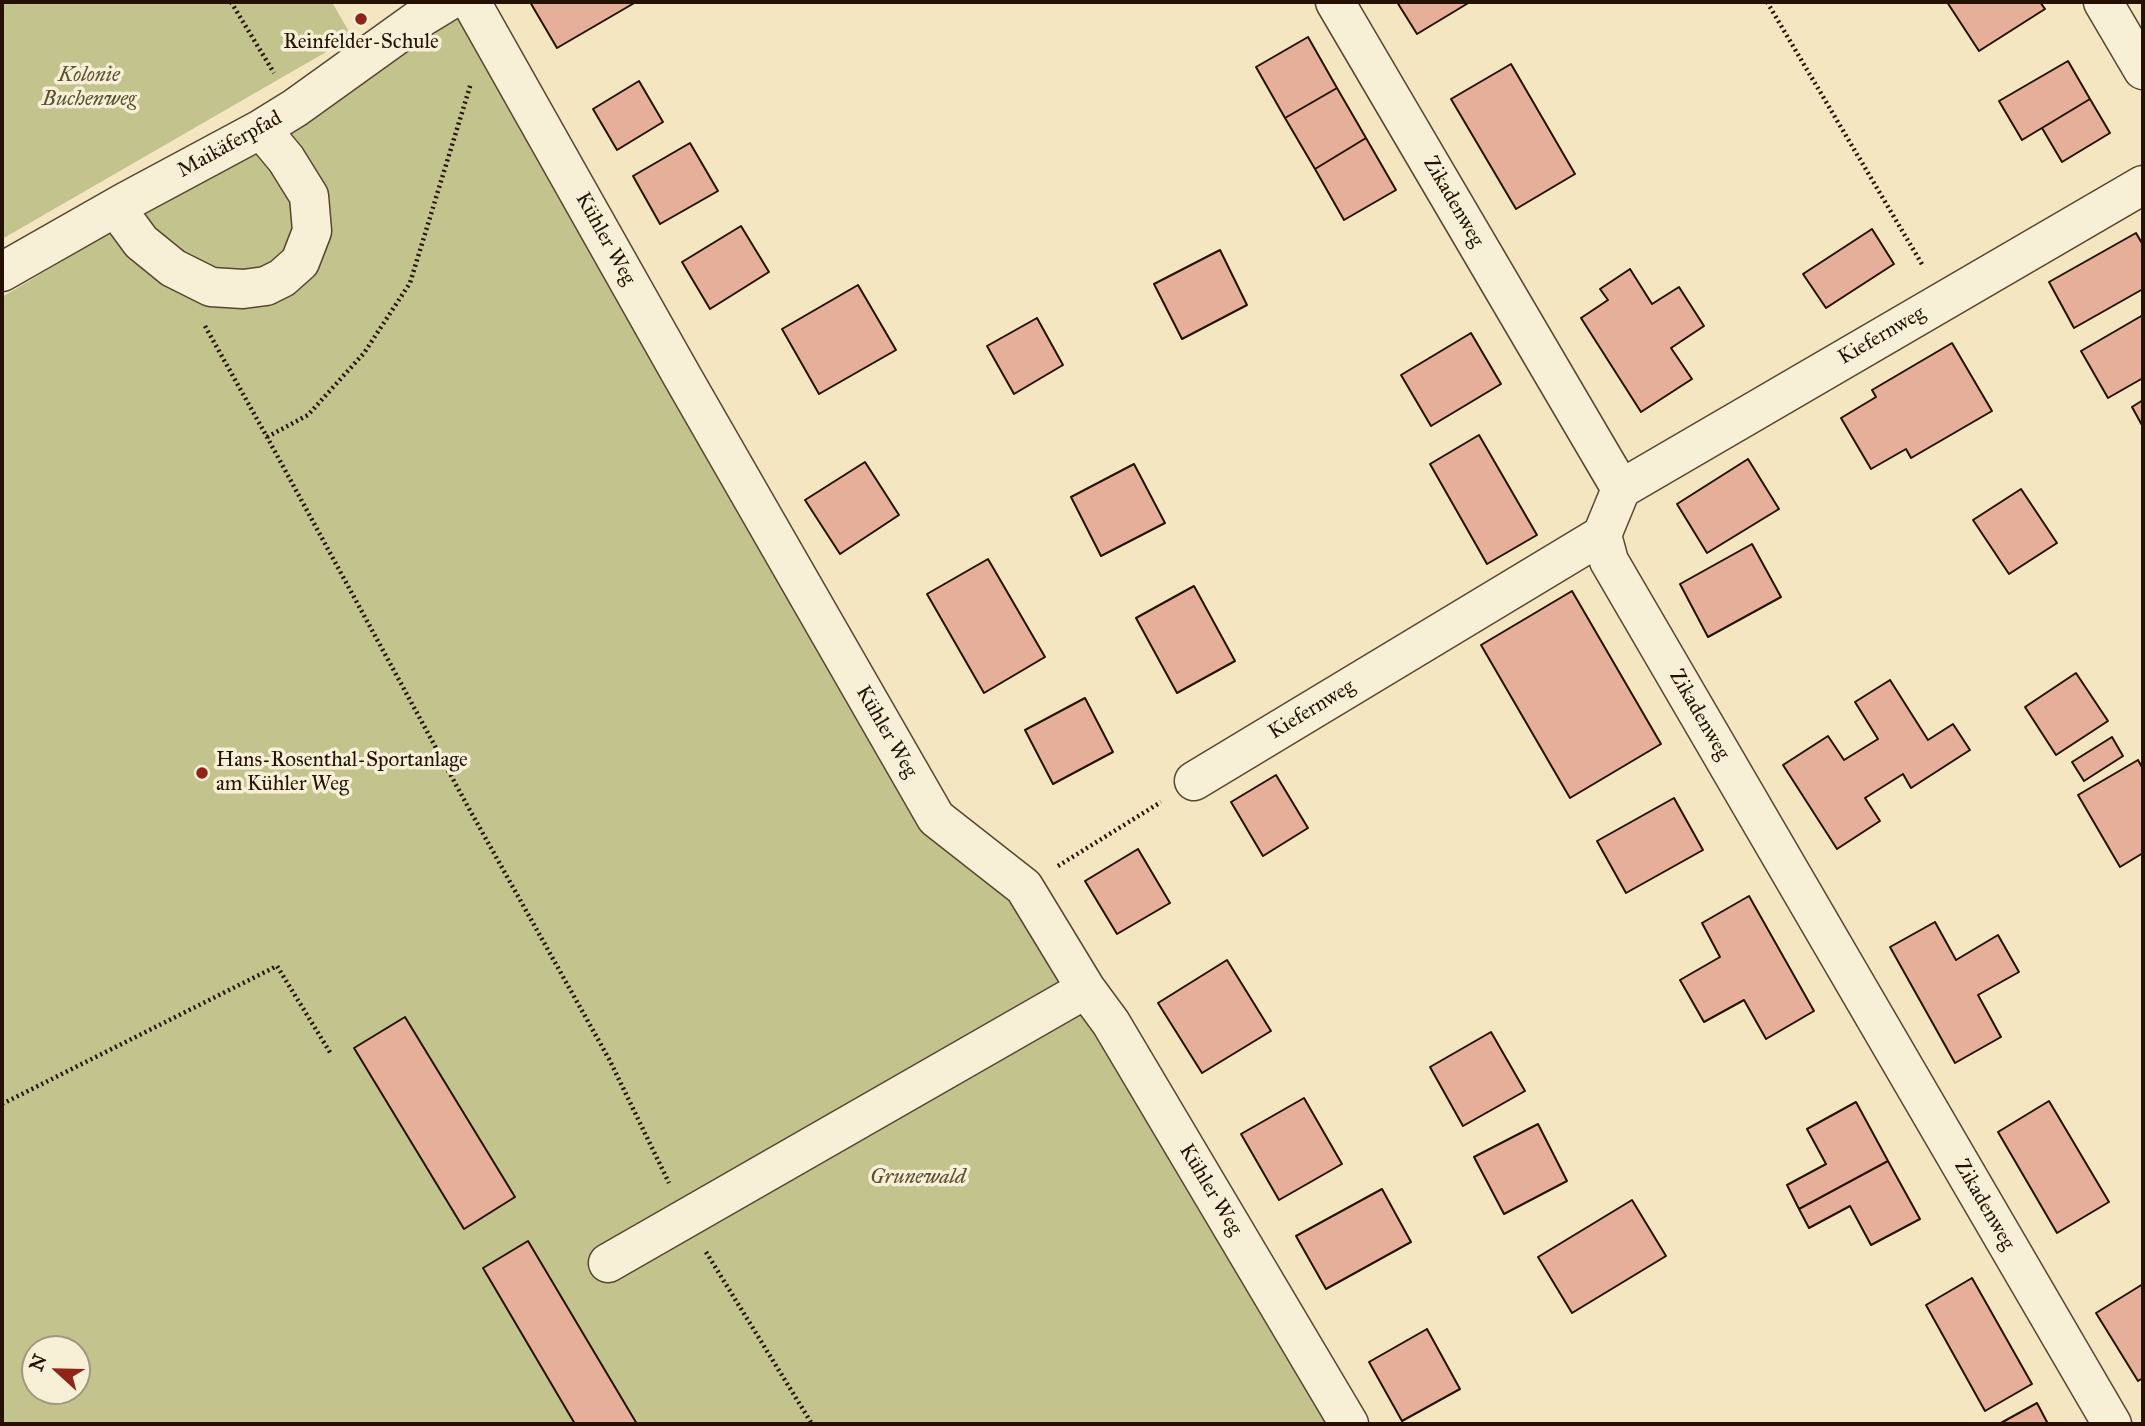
<!DOCTYPE html>
<html>
<head>
<meta charset="utf-8">
<style>
  body { margin:0 }
  #map { position:relative; width:2145px; height:1426px; overflow:hidden; background:#f3e6c0; font-family:"IM FELL Great Primer",serif }
  canvas { display:block }
  .frame { position:absolute; inset:0; border:4px solid #241100; pointer-events:none }
  .north { position:absolute; left:21px; top:1335px; width:70px; height:70px; box-sizing:border-box; background:#f7efd6; border:2px solid #a39680; border-radius:50%; rotate:292deg; font-size:19px; font-weight:700; line-height:28px; text-align:center; color:#241100 }
  .north::after { content:''; display:block; margin:auto; width:24px; height:32px; background:#8f2418; clip-path:polygon(50% 0,100% 100%,50% 72%,0 100%) }
</style>
</head>
<body>
<div id="map">
<canvas width="2145" height="1426"></canvas>
<div class="frame"></div>
<div class="north">N</div>
</div>
<script>
const context = document.querySelector('canvas').getContext('2d');
context.lineJoin = 'round';
function paint(path, color) { context.fillStyle = color; context.fill(path, 'evenodd'); }
const poly = rows => new Path2D(rows.map(r => 'M' + r).join(''));
function strokePath(path, color, width, dash) { context.strokeStyle = color; context.lineWidth = width; context.lineCap = dash ? 'butt' : 'round'; context.setLineDash(dash || []); context.stroke(path); }
function label(font, color, halo, rows, align = 'center') {
  context.font = font + ' "IM FELL Great Primer",serif'; context.lineWidth = 7; context.setLineDash([]); context.textBaseline = 'middle'; context.strokeStyle = halo; context.fillStyle = color; for (const [text, x, y, turn = 0] of rows) {
    context.save(); context.translate(x, y); context.rotate((+turn || 0) * Math.PI / 180); context.textAlign = isNaN(turn) ? turn : align; if (halo) context.strokeText(text, 0, 0); context.fillText(text, 0, 0); context.restore();
  }
}
const green = poly([
  [2,2,332,2,352,37,2,239],
  [468,2,936,818,1024,887,1347,1424,2,1424,2,297,93,243,363,57],
  [35,1349,77,1349,77,1391,35,1391]
]);
const building = poly([
  [530,2,636,2,557,48,530,2],
  [1397,2,1470,2,1417,34,1397,2],
  [1947,2,2040,2,2045,9,1979,51,1947,2],
  [1308,37,1337,88,1285,118,1256,67,1308,37],
  [2068,61,2090,99,2022,140,1999,101,2068,61],
  [1511,64,1575,174,1516,209,1451,99,1511,64],
  [639,81,663,122,617,150,593,109,639,81],
  [1337,88,1366,138,1315,169,1285,118,1337,88],
  [2090,99,2110,133,2062,162,2042,128,2090,99],
  [1366,138,1396,190,1344,220,1315,169,1366,138],
  [690,143,718,191,660,224,633,176,690,143],
  [741,226,769,272,710,309,682,262,741,226],
  [1872,229,1894,264,1826,308,1803,274,1872,229],
  [2136,233,2143,245,2143,289,2074,328,2049,282,2136,233],
  [1220,250,1247,305,1182,339,1154,284,1220,250],
  [1630,269,1652,304,1679,287,1704,326,1671,348,1692,379,1641,412,1581,318,1608,300,1600,289,1630,269],
  [858,285,896,350,819,394,782,329,858,285],
  [2143,315,2143,378,2108,398,2081,351,2143,315],
  [1037,318,1063,365,1014,394,987,346,1037,318],
  [1471,333,1501,384,1431,426,1401,375,1471,333],
  [1952,343,1992,411,1911,458,1906,449,1871,469,1841,418,1876,397,1872,390,1952,343],
  [2143,400,2143,427,2132,407,2143,400],
  [1479,435,1537,535,1487,564,1430,464,1479,435],
  [1748,459,1779,509,1707,553,1677,504,1748,459],
  [865,462,899,515,840,554,805,500,865,462],
  [1134,464,1165,523,1101,556,1071,497,1134,464],
  [2021,489,2057,543,2009,574,1973,520,2021,489],
  [1752,544,1781,597,1708,637,1680,584,1752,544],
  [988,559,1045,657,984,693,927,594,988,559],
  [1194,586,1235,661,1177,693,1136,618,1194,586],
  [1572,591,1661,744,1570,798,1481,645,1572,591],
  [2076,673,2108,721,2056,755,2025,707,2076,673],
  [1890,680,1928,740,1953,724,1970,750,1911,788,1903,774,1865,798,1880,821,1837,849,1783,765,1828,736,1844,760,1878,739,1855,702,1890,680],
  [1085,698,1113,752,1053,784,1025,730,1085,698],
  [2112,737,2123,756,2084,781,2072,762,2112,737],
  [2138,760,2143,769,2143,853,2120,867,2078,795,2138,760],
  [1276,775,1308,828,1263,856,1231,802,1276,775],
  [1674,798,1703,850,1626,893,1597,841,1674,798],
  [1138,849,1170,903,1117,934,1085,881,1138,849],
  [1749,896,1814,1011,1766,1039,1744,1000,1704,1022,1680,980,1720,957,1702,923,1749,896],
  [1935,922,1956,960,1998,935,2019,972,1978,995,2001,1037,1955,1063,1890,947,1935,922],
  [1227,960,1271,1031,1202,1073,1158,1003,1227,960],
  [405,1017,515,1197,464,1229,354,1048,405,1017],
  [1491,1032,1525,1091,1463,1126,1430,1067,1491,1032],
  [1304,1098,1342,1164,1279,1200,1241,1134,1304,1098],
  [2049,1101,2109,1202,2057,1233,1998,1132,2049,1101],
  [1856,1102,1888,1161,1799,1209,1787,1185,1826,1164,1807,1129,1856,1102],
  [1538,1124,1567,1181,1504,1214,1474,1157,1538,1124],
  [1888,1161,1920,1219,1871,1245,1850,1206,1809,1228,1799,1209,1888,1161],
  [1382,1189,1411,1242,1326,1289,1296,1236,1382,1189],
  [1632,1200,1666,1256,1572,1313,1538,1257,1632,1200],
  [528,1241,637,1424,575,1424,483,1268,528,1241],
  [1972,1278,2032,1384,1985,1411,1926,1305,1972,1278],
  [2143,1284,2143,1378,2138,1381,2096,1313,2143,1284],
  [1427,1329,1460,1389,1402,1421,1369,1362,1427,1329],
  [2037,1403,2048,1424,1999,1424,2037,1403]
]);
const path = poly([
  [231,2,274,73],
  [1767,2,1923,266],
  [205,326,267,437,467,805,609,1059,669,1183],
  [267,437,308,415,364,353,410,283,471,83],
  [1058,866,1161,802],
  [2,1104,277,966,331,1054],
  [706,1252,812,1424]
]);
const minor = poly([
  [471,2,682,376,936,818,1024,887,1086,989,1111,1023,1349,1424],
  [1335,2,1621,489,1602,535,1609,561,2112,1424],
  [2103,2,2143,70],
  [116,208,141,242,173,268,211,287,243,289,266,286,282,278,300,262,312,231,309,196,286,159,261,129],
  [2,272,125,202,261,129,295,108,419,19,447,2],
  [1621,489,2143,185],
  [1194,781,1602,535],
  [608,1263,1086,989]
]);
const markers = [
  [361,19,7,"#8f2418"],
  [202,773,7,"#8f2418"]
];
const poiNames = [
  ["Reinfelder-Schule",361,43],
  ["Hans-Rosenthal-Sportanlage",216,761,"left"],
  ["am Kühler Weg",216,785,"left"]
];
const parkNames = [
  ["Kolonie",89,76],
  ["Buchenweg",89,100],
  ["Grunewald",918,1178]
];
const streetNames = [
  ["Maikäferpfad",230,145,-29],
  ["Zikadenweg",1453,202,60],
  ["Kühler Weg",605,239,61],
  ["Kiefernweg",1882,336,-30],
  ["Kiefernweg",1312,710,-31],
  ["Zikadenweg",1699,715,60],
  ["Kühler Weg",886,732,60],
  ["Kühler Weg",1210,1190,59],
  ["Zikadenweg",1984,1205,60]
];
paint(green, '#c3c38d');
paint(building, '#e5af99');
strokePath(building, '#241100', 2);
strokePath(minor, '#584630', 41);
strokePath(path, '#241100', 4.5, [2, 3.5]);
strokePath(minor, '#f7efd6', 38);
for (const [x, y, r, color] of markers) { const dot = new Path2D(); dot.arc(x, y, r, 0, 2 * Math.PI); context.fillStyle = color; context.fill(dot); strokePath(dot, '#f7efd6', 2.5); }
label('21px', '#241100', '#f7efd6', poiNames);
label('italic 21px', '#5c4f31', '#f7efd6', parkNames);
label('21px', '#241100', '#f7efd6', streetNames);
</script>
</body>
</html>
